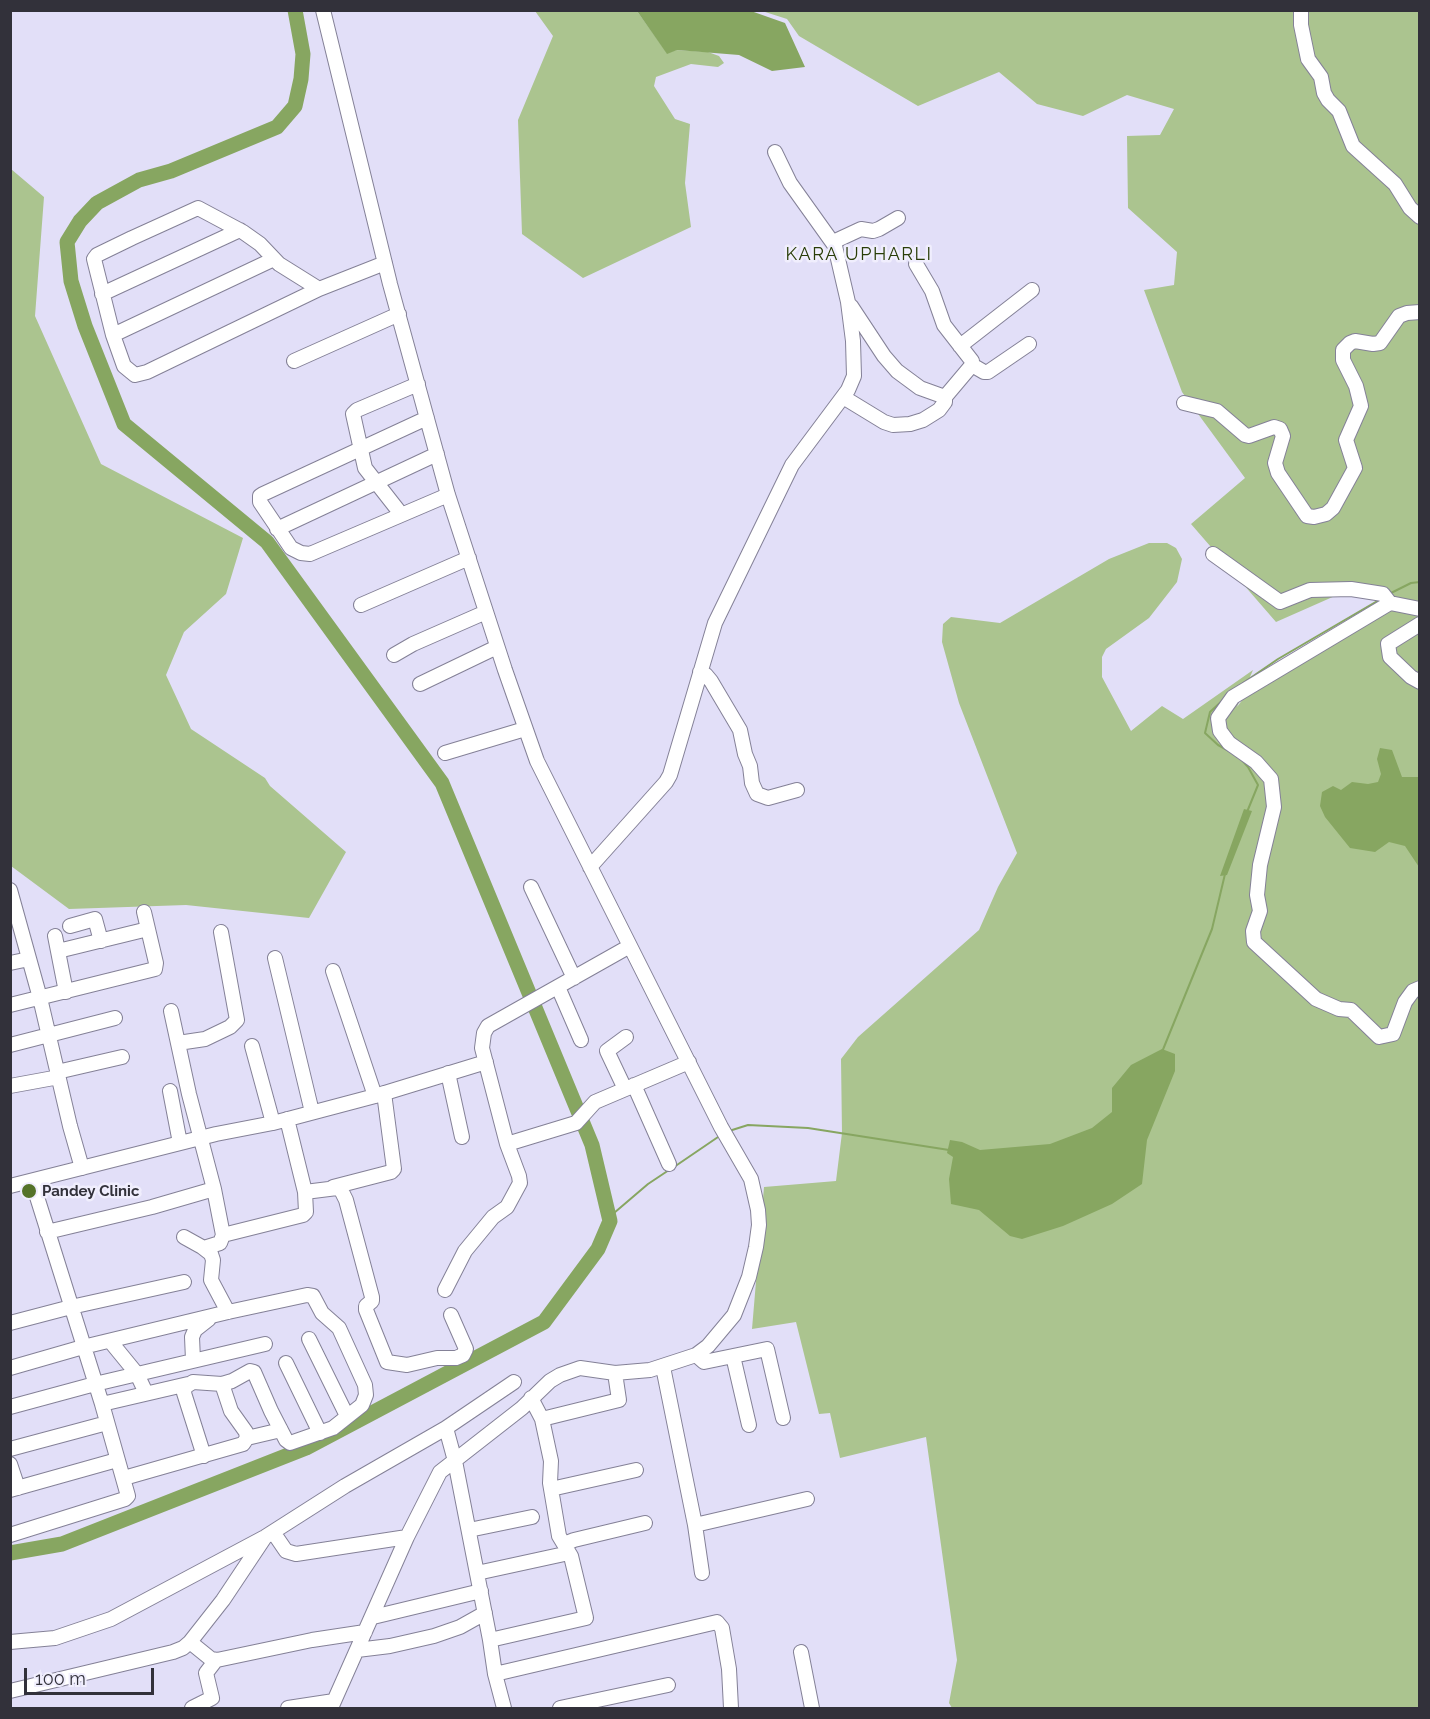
<!DOCTYPE html>
<html>
<head>
<meta charset="utf-8">
<style>
  body { margin:0 }
  #map { position:relative; width:1430px; height:1719px; overflow:hidden; background:#e2dff8; font-family:Raleway,sans-serif }
  canvas { display:block }
  .frame { position:absolute; inset:0; border:12px solid #32313a; pointer-events:none }
  .scale { position:absolute; left:24px; top:1668px; width:130px; height:27px; box-sizing:border-box; border:3px solid #32313a; border-top:0; padding-left:8px; font-size:18px; line-height:21px; white-space:nowrap; color:#32313a; -webkit-text-stroke:4px #f0eefd; paint-order:stroke }
</style>
</head>
<body>
<div id="map">
<canvas width="1430" height="1719"></canvas>
<div class="frame"></div>
<div class="scale">100 m</div>
</div>
<script>
const context = document.querySelector('canvas').getContext('2d');
context.lineJoin = 'round';
function paint(path, color) { context.fillStyle = color; context.fill(path, 'evenodd'); }
const poly = rows => new Path2D(rows.map(r => 'M' + r).join(''));
function strokePath(path, color, width, dash) { context.strokeStyle = color; context.lineWidth = width; context.lineCap = dash ? 'butt' : 'round'; context.setLineDash(dash || []); context.stroke(path); }
function label(font, color, halo, rows, align = 'center') {
  context.font = font + ' Raleway,sans-serif'; context.lineWidth = 5; context.setLineDash([]); context.textBaseline = 'middle'; context.strokeStyle = halo; context.fillStyle = color; for (const [text, x, y, turn = 0] of rows) {
    context.save(); context.translate(x, y); context.rotate((+turn || 0) * Math.PI / 180); context.textAlign = isNaN(turn) ? turn : align; if (halo) context.strokeText(text, 0, 0); context.fillText(text, 0, 0); context.restore();
  }
}
const green = poly([
  [535,11,637,11,667,53,676,50,708,52,719,56,724,63,718,67,691,64,656,77,654,86,675,119,690,124,685,183,691,227,583,278,522,234,518,120,553,36],
  [762,11,1419,11,1419,1708,952,1708,949,1703,957,1660,926,1437,840,1458,830,1413,819,1414,796,1322,752,1329,764,1187,836,1181,842,1133,841,1059,858,1037,979,930,998,887,1017,853,959,703,942,642,943,624,951,617,1000,623,1109,559,1149,543,1167,543,1176,548,1182,559,1177,582,1149,618,1106,649,1102,657,1102,677,1131,731,1162,706,1183,719,1253,670,1237,707,1243,699,1404,600,1353,588,1276,622,1191,524,1245,478,1182,392,1144,290,1174,285,1177,252,1128,208,1127,136,1160,135,1174,109,1127,95,1083,116,1037,104,999,72,918,106,799,36,787,19],
  [11,169,44,197,35,316,101,464,243,538,226,594,184,632,166,675,191,729,265,778,270,786,346,852,309,918,186,905,69,909,11,866]
]);
const water = poly([
  [637,11,751,11,785,23,805,67,772,71,739,55,677,50,667,54],
  [1380,748,1392,750,1402,777,1419,777,1419,867,1405,846,1389,842,1375,852,1350,848,1325,817,1320,806,1322,792,1333,786,1341,790,1352,782,1368,784,1378,782,1381,774,1377,759],
  [1244,809,1252,811,1227,875,1220,876],
  [1162,1049,1175,1054,1175,1071,1147,1140,1142,1184,1112,1204,1063,1226,1022,1239,1010,1236,979,1210,951,1204,949,1179,953,1157,947,1153,950,1140,962,1142,980,1150,1050,1144,1092,1128,1112,1112,1112,1088,1131,1065]
]);
const stream = poly([
  [1389,594,1411,583,1420,582],
  [1243,683,1278,659,1379,600],
  [1223,700,1210,712,1205,733,1218,745,1229,751],
  [1241,759,1248,767,1258,785,1247,812],
  [1162,1052,1212,929,1225,874],
  [729,1131,748,1125,808,1128,949,1150],
  [674,1167,721,1135],
  [610,1221,614,1213,648,1184,669,1170]
]);
const river = poly([
  [10,1553,62,1544,306,1448,544,1322,598,1249,610,1221,592,1145,442,783,267,542,124,424,85,326,71,281,67,242,80,221,97,203,139,180,171,171,277,127,295,106,301,79,303,54,295,10]
]);
const minor = poly([
  [323,10,390,284,448,495,505,670,537,761,721,1127,751,1179,758,1210,759,1225,756,1247,749,1277,734,1315,708,1346,696,1355,650,1370,615,1373,580,1368,560,1375,550,1381,522,1408,440,1472,407,1537,331,1708],
  [1301,10,1301,25,1308,59,1321,77,1324,93,1328,100,1339,111,1353,146,1395,184,1410,208,1420,217],
  [833,242,861,229,873,231,879,229,898,218],
  [319,289,279,264,260,244,243,232,198,208,132,238,97,255,94,259,113,335,124,366,135,375,147,372,319,289,385,263],
  [102,294,240,230],
  [851,306,884,356,897,371,920,388,945,397],
  [113,335,274,259],
  [960,346,1032,290],
  [294,361,399,314],
  [972,365,984,372,988,372,1029,344],
  [843,397,884,422,893,425,910,424,923,420,939,410,945,402,945,397,972,365,972,361,944,325,932,291,916,264],
  [1184,403,1217,411,1245,435,1249,436,1274,427,1280,429,1283,436,1275,463,1278,473,1307,516,1314,517,1326,514,1333,508,1355,468,1346,440,1361,406,1356,386,1343,360,1343,350,1350,343,1355,341,1373,344,1380,343,1399,316,1407,313,1420,312],
  [427,418,263,494,260,496,260,502,291,548,301,553,310,554,448,495],
  [401,514,365,468,353,414,357,410,418,384],
  [277,529,437,454],
  [1213,554,1280,602,1310,590,1351,589,1383,594,1390,603,1233,697,1218,718,1220,731,1229,743,1256,762,1271,779,1274,807,1260,865,1257,895,1260,911,1253,931,1254,942,1316,999,1339,1009,1351,1010,1379,1037,1393,1034,1405,1002,1413,991,1420,988],
  [1390,603,1420,609],
  [361,605,469,558],
  [1420,624,1388,644,1390,657,1411,677,1420,682],
  [394,655,413,644,486,612],
  [700,672,706,675,711,681,740,730,745,754,750,766,752,783,757,794,768,798,797,790],
  [420,684,497,647],
  [445,753,525,729],
  [590,867,666,782,670,775,715,623,792,465,848,390,854,376,853,341,848,302,835,246,790,183,775,152],
  [531,887,574,978],
  [10,890,40,998,70,1126,82,1168],
  [70,926,95,919,101,941],
  [55,936,66,992],
  [630,946,488,1026,484,1033,482,1048,507,1144,576,1123,595,1102,689,1062],
  [58,951,148,929],
  [275,958,312,1112],
  [10,963,29,959],
  [333,971,375,1096],
  [558,987,581,1040],
  [10,1005,155,969,156,963,144,912],
  [171,1011,189,1094,214,1189,223,1235,220,1243,204,1248],
  [178,1043,205,1039,230,1027,237,1020,221,932],
  [10,1045,115,1018],
  [252,1046,273,1123],
  [57,1072,122,1057],
  [448,1073,462,1137],
  [634,1085,669,1164],
  [10,1086,59,1077],
  [625,1089,607,1051,626,1037],
  [170,1091,180,1143],
  [10,1186,216,1134,273,1123,375,1096,486,1062],
  [333,1187,391,1172,394,1169,384,1093],
  [305,1192,337,1188,341,1190,346,1200,372,1297,372,1301,366,1306,366,1310,387,1362,407,1365,437,1358,456,1358,463,1355,466,1349,451,1315],
  [47,1232,152,1207,214,1189],
  [223,1235,303,1215,306,1212,305,1192,287,1119],
  [184,1237,202,1247,211,1254,213,1260,211,1280,228,1312],
  [445,1290,465,1251,493,1217,507,1207,520,1183,519,1176,507,1144],
  [10,1323,71,1307,184,1282],
  [309,1339,347,1416],
  [110,1341,137,1374,146,1393],
  [696,1355,704,1362,767,1349,783,1418],
  [733,1356,749,1425],
  [193,1360,192,1337,195,1330,209,1319],
  [286,1363,320,1433],
  [663,1367,695,1525,702,1573],
  [10,1368,83,1347,228,1312,307,1295,313,1296,322,1313,339,1328,365,1385,366,1395,362,1405,333,1428,290,1443,286,1440,271,1411,254,1372,250,1371,232,1381,222,1384,193,1382,185,1387,184,1393,204,1456],
  [102,1404,188,1384],
  [10,1407,95,1384,265,1344],
  [542,1419,619,1400,615,1373],
  [446,1428,514,1382],
  [247,1438,281,1430],
  [10,1449,107,1423],
  [10,1464,18,1488],
  [124,1478,243,1444,247,1438,246,1432,231,1411,222,1384],
  [551,1489,636,1470],
  [10,1490,117,1460],
  [695,1525,807,1499],
  [469,1530,532,1517],
  [273,1532,286,1551,296,1554,407,1537],
  [10,1535,125,1499,128,1496,102,1404,32,1181],
  [564,1544,574,1540,645,1523],
  [477,1573,569,1553],
  [373,1617,481,1591],
  [490,1640,586,1618,571,1556,559,1536,550,1483,551,1461,542,1419,531,1398],
  [10,1642,55,1638,111,1619,265,1537,345,1486,446,1428,455,1461,490,1640,495,1674,504,1708],
  [190,1642,211,1659,217,1660,312,1640,365,1632],
  [357,1650,390,1646,434,1636,460,1627,485,1613],
  [801,1652,812,1708],
  [495,1674,717,1622,722,1628,729,1669,731,1708],
  [10,1691,173,1652,183,1648,190,1642,223,1600,265,1537],
  [192,1708,212,1698,206,1673,216,1660],
  [288,1708,334,1701],
  [560,1708,668,1685]
]);
const markers = [
  [29,1191,8,"#557329"]
];
const poiNames = [
  ["Pandey Clinic",42,1191]
];
const quarterNames = [
  ["KARA UPHARLI",859,255]
];
paint(green, '#abc48f');
paint(water, '#87a661');
strokePath(stream, '#87a661', 2);
strokePath(river, '#87a661', 15);
strokePath(minor, '#848197', 16);
strokePath(minor, '#fff', 14);
for (const [x, y, r, color] of markers) { const dot = new Path2D(); dot.arc(x, y, r, 0, 2 * Math.PI); context.fillStyle = color; context.fill(dot); strokePath(dot, '#f0eefd', 2); }
label('bold 15px', '#32313a', '#f0eefd', poiNames, 'left');
context.letterSpacing = '1.5px';
label('18px', '#293d08', '#f0eefd', quarterNames);
context.letterSpacing = '0px';
</script>
</body>
</html>
